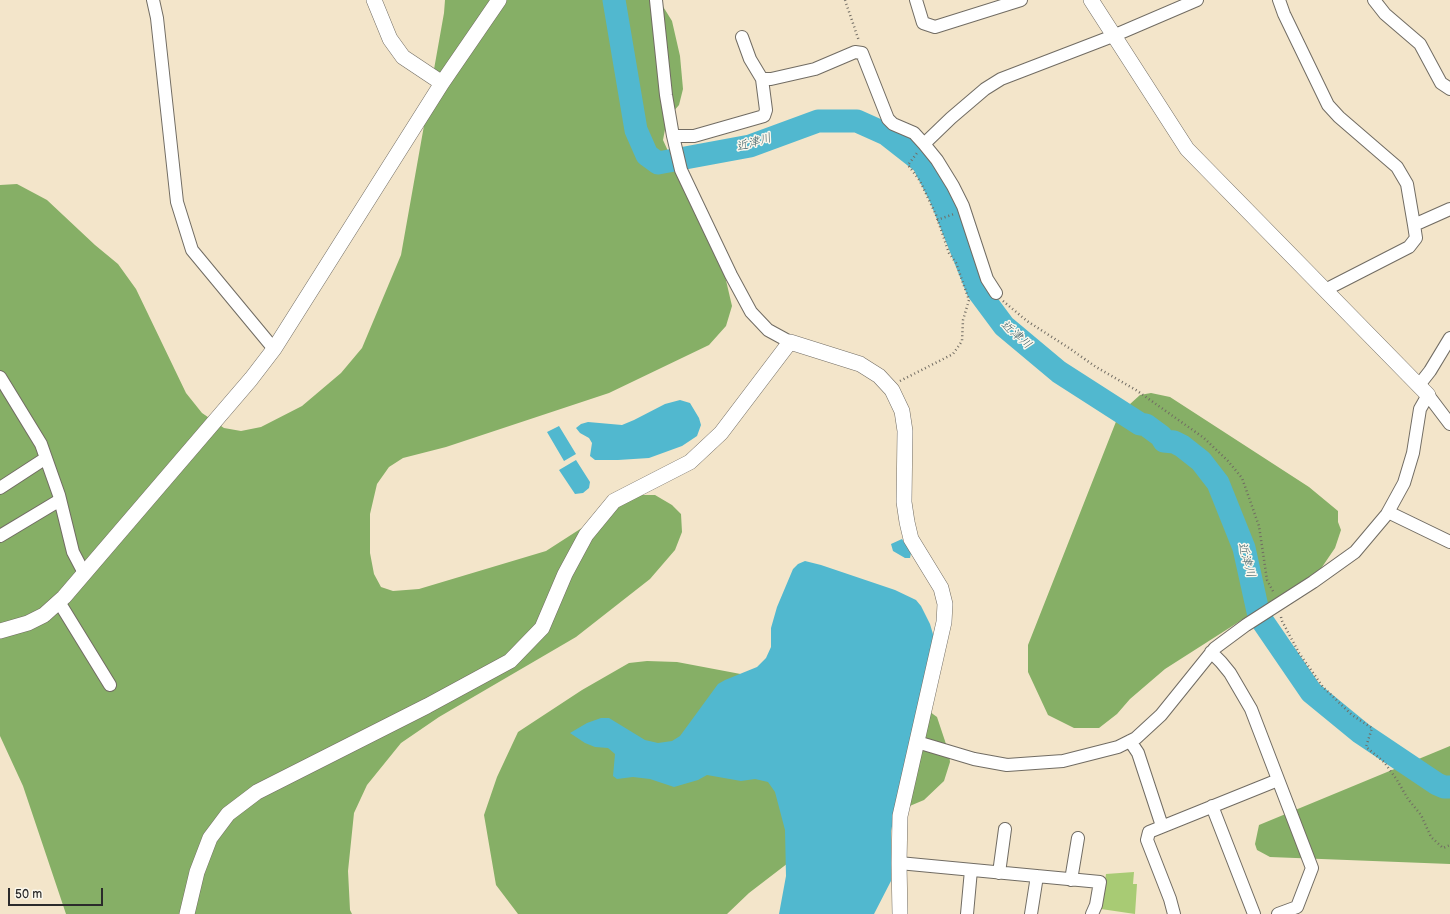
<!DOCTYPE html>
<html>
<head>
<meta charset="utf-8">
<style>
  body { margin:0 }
  #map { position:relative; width:1450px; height:914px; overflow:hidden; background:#f3e5ca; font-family:"Balsamiq Sans",sans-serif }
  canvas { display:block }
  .scale { position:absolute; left:8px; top:888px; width:95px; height:18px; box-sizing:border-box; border:2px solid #2b2b2b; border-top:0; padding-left:5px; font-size:12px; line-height:14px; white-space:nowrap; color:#2b2b2b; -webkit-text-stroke:3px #fbf7ec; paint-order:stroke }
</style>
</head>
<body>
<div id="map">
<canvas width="1450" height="914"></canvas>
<div class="scale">50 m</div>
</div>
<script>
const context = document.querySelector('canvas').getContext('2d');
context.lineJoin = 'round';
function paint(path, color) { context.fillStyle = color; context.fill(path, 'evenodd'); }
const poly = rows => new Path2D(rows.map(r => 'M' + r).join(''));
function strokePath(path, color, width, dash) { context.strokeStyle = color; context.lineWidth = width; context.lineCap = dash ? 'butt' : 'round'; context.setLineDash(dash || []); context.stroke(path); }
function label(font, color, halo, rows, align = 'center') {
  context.font = font + ' "Balsamiq Sans","Klee One",sans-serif'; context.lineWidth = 3; context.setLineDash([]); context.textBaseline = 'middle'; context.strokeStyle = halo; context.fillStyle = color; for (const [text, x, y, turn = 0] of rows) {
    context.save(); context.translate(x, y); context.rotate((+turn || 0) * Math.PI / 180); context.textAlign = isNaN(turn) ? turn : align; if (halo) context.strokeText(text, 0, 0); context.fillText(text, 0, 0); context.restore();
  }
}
const green = poly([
  [1134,872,1133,884,1137,884,1135,914,1101,909,1106,874]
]);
const forest = poly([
  [445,0,659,0,672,21,680,56,683,89,679,105,667,119,663,140,725,276,732,306,726,326,709,345,609,393,446,447,403,458,389,467,377,484,370,514,370,553,374,574,381,587,393,591,419,589,546,551,633,495,655,495,672,505,681,514,682,532,675,550,650,579,576,637,439,717,401,743,367,785,354,813,348,871,350,910,352,914,66,914,23,786,0,736,0,185,17,184,47,200,95,245,118,264,136,289,186,393,202,413,224,428,241,431,261,427,302,406,341,373,362,348,401,255,444,13],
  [1151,393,1170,397,1309,487,1338,511,1338,522,1341,530,1335,548,1320,570,1165,669,1130,699,1117,714,1099,728,1074,728,1048,715,1028,672,1028,645,1119,414,1140,395],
  [647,661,677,662,926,709,937,717,949,753,950,762,944,781,924,800,805,850,749,893,727,914,518,914,496,885,484,815,497,777,518,732,582,690,629,663],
  [1450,746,1450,864,1270,857,1257,850,1255,844,1259,825]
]);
const water = poly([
  [680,400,690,403,699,418,701,425,697,436,682,446,649,458,618,460,595,460,590,456,592,443,589,438,580,433,576,428,581,424,588,422,622,425,634,420,665,404],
  [559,426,576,454,564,461,547,432],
  [576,460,590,482,589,488,583,493,575,494,559,470],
  [902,539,911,553,910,558,905,558,893,551,891,544],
  [805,561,821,565,895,590,916,600,921,606,930,624,935,641,906,760,891,831,891,881,874,914,779,914,786,876,785,830,775,792,768,782,755,779,741,781,707,775,698,780,674,787,650,779,633,777,617,779,613,776,615,754,608,748,595,747,585,743,570,733,587,723,601,718,609,718,645,740,658,743,672,741,680,736,718,684,725,680,757,667,766,658,771,647,771,628,777,607,793,569,798,564]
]);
const river = poly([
  [614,0,636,130,647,155,658,163,750,146,818,121,857,121,886,134,923,163,940,196,978,291,1004,326,1059,372,1140,424,1146,425,1161,436,1164,441,1174,442,1182,446,1201,461,1218,483,1244,548,1259,616,1311,692,1361,733,1437,784,1444,787,1450,787]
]);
const path = poly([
  [845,0,859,41],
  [937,220,954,214],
  [1003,301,1027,321,1069,348,1096,367,1136,390,1204,438,1228,461,1242,478,1259,526,1267,580,1274,593],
  [900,381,953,354,962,341,963,320,969,300,956,263,949,253,936,215,920,181,908,165,917,153],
  [1281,617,1282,621,1299,653,1323,687,1352,715,1372,728,1366,747,1384,762,1397,780,1408,799,1421,815,1431,837,1443,848,1450,845]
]);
const minor = poly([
  [153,0,157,18,177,202,192,250,274,349],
  [656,0,666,95,673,136,681,170,731,275,751,312,768,330,790,342],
  [916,0,923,23,935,27,1021,0],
  [1279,0,1284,14,1328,105,1339,117,1397,167,1407,184,1414,225,1416,238,1409,247,1325,290],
  [1374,0,1385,14,1420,44,1441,83,1450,89],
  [762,79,771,79,815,69,855,52,862,53,888,119,893,124,914,133,924,144],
  [673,136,694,136,764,116,766,110,762,79,750,59,742,37],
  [1414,225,1450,209],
  [996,293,987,279,963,206,953,186,937,160,924,144,951,118,985,89,1001,79,1113,36,1197,0],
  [0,377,41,444,59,495,73,552,84,573],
  [1419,385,1430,371,1450,338],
  [0,488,46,458],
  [1388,512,1450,542],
  [0,536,60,500],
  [59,602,110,685],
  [1211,652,1221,662,1230,673,1251,709,1312,868,1297,907,1278,914],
  [1130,741,1138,753,1162,826],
  [917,742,974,759,1007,765,1063,761,1118,747,1136,738,1161,715,1215,648,1246,625,1313,582,1355,552,1387,514,1404,483,1413,453,1420,409,1428,395,1450,424],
  [1212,806,1254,914],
  [899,863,1100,882,1096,905,1092,914],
  [999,873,1005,829],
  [1071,880,1078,838],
  [967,914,971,870],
  [1031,914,1037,876],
  [1174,914,1170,899,1147,840,1149,832,1278,780]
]);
const tertiary = poly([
  [374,0,390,39,403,57,442,83],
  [1091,0,1187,149,1428,395],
  [0,631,28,623,44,615,64,597,251,379,274,349,442,83,499,0],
  [187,914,197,872,210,838,228,814,257,792,427,706,510,661,542,628,565,574,586,535,614,501,690,462,721,433,790,342,860,364,879,376,892,390,902,411,905,431,904,502,907,522,911,539,941,588,945,604,944,622,900,816,899,863,900,914]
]);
const waterNames = [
  ["近津川",754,143,-16],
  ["近津川",1016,335,42],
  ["近津川",1246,560,75]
];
paint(green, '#a8cb74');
paint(forest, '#86af66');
paint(water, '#51b8cf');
strokePath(river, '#51b8cf', 23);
strokePath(minor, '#716c63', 14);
strokePath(tertiary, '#716c63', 16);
strokePath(path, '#716c63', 2.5, [1, 3]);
strokePath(minor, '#fff', 12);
strokePath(tertiary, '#fff', 15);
label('italic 12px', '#385c64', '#fbf7ec', waterNames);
</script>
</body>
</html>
